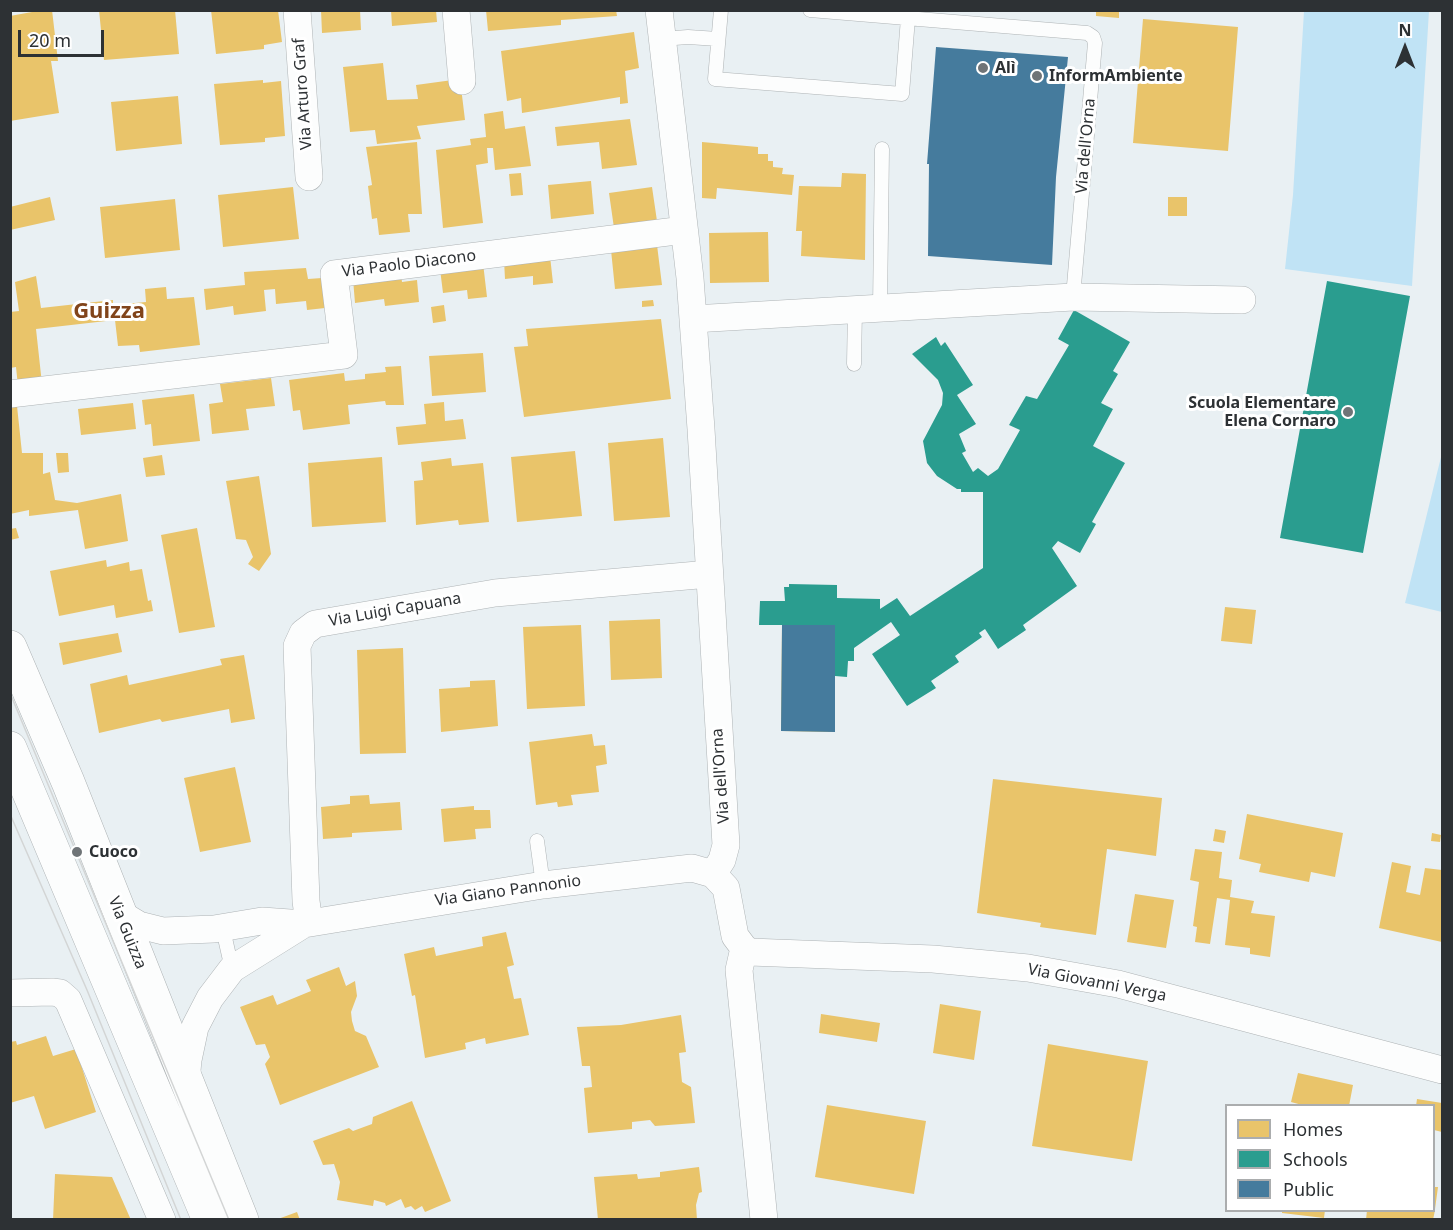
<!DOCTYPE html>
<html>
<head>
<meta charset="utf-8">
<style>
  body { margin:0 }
  #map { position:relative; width:1453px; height:1230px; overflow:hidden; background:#e9f0f3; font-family:"Noto Sans",sans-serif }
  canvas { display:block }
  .frame { position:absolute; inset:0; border:12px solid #2d3134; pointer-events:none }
  .legend { position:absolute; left:1225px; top:1104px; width:210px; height:108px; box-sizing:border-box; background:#fff; border:2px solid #abadae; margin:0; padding:8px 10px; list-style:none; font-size:18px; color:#2d3134 }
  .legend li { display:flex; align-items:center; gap:12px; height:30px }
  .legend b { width:30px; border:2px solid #abadae }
  .north { position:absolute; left:1375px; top:18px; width:60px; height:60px; -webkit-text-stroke:4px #fff; paint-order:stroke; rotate:0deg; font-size:16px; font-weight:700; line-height:24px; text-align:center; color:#2d3134 }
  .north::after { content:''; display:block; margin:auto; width:21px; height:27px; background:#2d3134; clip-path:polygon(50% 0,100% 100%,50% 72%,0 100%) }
  .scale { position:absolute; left:18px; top:30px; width:86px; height:27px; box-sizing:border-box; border:3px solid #2d3134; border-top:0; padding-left:8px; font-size:18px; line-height:21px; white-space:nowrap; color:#2d3134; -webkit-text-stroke:4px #fff; paint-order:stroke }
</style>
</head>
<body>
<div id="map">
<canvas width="1453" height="1230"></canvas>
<div class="frame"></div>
<ul class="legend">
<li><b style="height:16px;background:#e9c46a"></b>Homes</li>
<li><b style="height:16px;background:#2a9d8f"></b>Schools</li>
<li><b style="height:16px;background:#457b9d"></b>Public</li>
</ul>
<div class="north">N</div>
<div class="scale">20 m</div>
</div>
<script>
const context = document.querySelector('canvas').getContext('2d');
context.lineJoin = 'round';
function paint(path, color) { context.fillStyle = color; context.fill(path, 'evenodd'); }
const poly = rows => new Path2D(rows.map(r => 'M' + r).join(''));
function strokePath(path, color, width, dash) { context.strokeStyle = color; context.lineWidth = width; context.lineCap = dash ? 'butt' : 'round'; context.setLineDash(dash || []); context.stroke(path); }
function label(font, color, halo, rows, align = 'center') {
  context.font = font + ' "Noto Sans",sans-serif'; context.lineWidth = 6; context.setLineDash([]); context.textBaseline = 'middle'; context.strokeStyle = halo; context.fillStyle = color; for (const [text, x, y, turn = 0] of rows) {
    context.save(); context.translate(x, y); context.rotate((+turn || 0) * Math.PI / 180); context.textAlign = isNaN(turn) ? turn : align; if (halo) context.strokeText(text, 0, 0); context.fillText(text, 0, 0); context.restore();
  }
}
const green = poly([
  [1304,11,1429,11,1412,286,1285,269,1293,195],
  [1442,453,1442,612,1405,603]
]);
const homes = poly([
  [43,10,52,10,58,61,51,61,59,113,10,121,10,16],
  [99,10,175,10,179,54,104,60],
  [211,10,278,10,282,42,264,45,264,49,216,54],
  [321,10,360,10,361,30,322,33],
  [391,10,436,10,437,22,392,26],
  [486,10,616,10,617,16,561,20,561,25,488,31],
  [1096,10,1119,10,1119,18,1096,16],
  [1143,19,1238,27,1228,151,1133,143],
  [634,32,639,68,625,71,628,103,620,104,620,97,522,113,521,98,507,101,501,51],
  [383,63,387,100,418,99,416,85,460,79,465,120,417,126,421,139,377,144,375,130,350,132,343,67],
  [263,80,263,83,281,81,285,136,265,138,265,142,220,145,214,84],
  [178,96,182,144,116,151,111,102],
  [503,111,505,129,525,126,531,166,495,170,493,148,487,148,488,163,476,165,483,223,443,228,436,150,471,145,470,139,486,137,484,114],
  [630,119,637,165,602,169,599,142,557,146,555,127],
  [417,142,422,214,408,214,410,232,379,235,377,218,372,219,368,186,372,185,366,147],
  [702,142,758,147,758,154,768,154,768,161,773,161,773,167,783,168,782,174,794,175,792,195,717,188,716,199,702,198],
  [521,173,523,195,511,196,509,174],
  [842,173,866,174,865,260,801,256,802,231,796,231,799,186,841,187],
  [591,181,594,214,551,219,548,185],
  [293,187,299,239,223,247,218,195],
  [652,187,657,221,614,228,609,193],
  [50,197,55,220,10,230,10,207],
  [1168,197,1187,197,1187,216,1168,216],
  [175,199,180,250,105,258,100,207],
  [768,232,769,282,710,283,709,233],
  [657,245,662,285,615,289,611,250],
  [550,256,553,283,533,285,533,276,505,279,504,260],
  [483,263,487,297,468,299,467,290,443,293,440,269],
  [306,268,308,279,322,278,325,308,307,310,306,301,276,304,275,289,264,290,266,311,234,315,233,306,206,310,204,289,245,285,244,272],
  [401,274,402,282,417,280,419,302,385,306,384,299,355,303,353,279],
  [36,276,41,308,113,300,113,305,146,302,145,289,166,287,167,299,194,297,200,345,140,352,139,345,118,346,115,320,36,329,42,384,18,386,16,367,10,368,10,312,19,311,15,282],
  [653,300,654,306,642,307,642,301],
  [444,305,446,321,433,323,431,307],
  [661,319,671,399,524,417,514,347,528,346,526,329],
  [483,353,486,392,432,396,429,356],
  [401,366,404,405,386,405,385,401,348,405,350,424,303,430,300,410,293,411,289,380,344,373,345,381,365,379,365,374,386,372,385,367],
  [271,378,275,406,246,409,249,430,212,434,209,404,223,402,220,384],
  [194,394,200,441,153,446,151,424,145,425,142,400],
  [444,402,445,421,463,419,466,439,398,445,396,427,426,424,424,404],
  [133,403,136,429,81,435,78,409],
  [17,406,22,453,43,453,43,474,50,472,55,500,77,503,121,494,128,541,85,549,78,510,29,516,29,510,10,514,10,407],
  [663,438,670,517,614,521,608,443],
  [575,451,582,516,517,522,511,457],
  [56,453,68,453,69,472,58,473],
  [162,455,165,475,146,477,143,458],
  [382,457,386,522,312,527,308,463],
  [451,458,452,466,483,463,489,522,459,525,458,520,416,525,414,481,423,480,421,462],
  [259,476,271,554,259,571,248,564,253,557,246,540,236,539,226,481],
  [16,528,19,538,10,540,10,529],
  [197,528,215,627,179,633,161,535],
  [106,560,107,567,129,562,130,571,142,569,148,601,151,600,153,611,116,618,114,605,59,616,50,571],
  [1225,607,1256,610,1252,644,1221,641],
  [660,619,662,678,611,680,609,621],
  [581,625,585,706,527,709,523,627],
  [782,625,835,625,835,732,781,731],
  [118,633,122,652,63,665,59,643],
  [403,648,406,753,360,754,357,650],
  [244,655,255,719,231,723,229,709,162,722,160,719,99,733,90,684,127,675,129,685,222,665,220,659],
  [495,680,498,726,441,732,439,689,470,687,470,681],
  [592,734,594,746,605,745,607,764,596,766,599,792,571,795,573,805,558,807,557,802,536,805,529,742],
  [235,767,251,842,200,852,184,778],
  [993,779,1162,798,1156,856,1107,849,1096,935,1040,927,1041,923,977,913],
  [369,795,370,804,400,802,402,830,352,833,352,837,323,839,321,807,350,804,350,796],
  [474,806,474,810,490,810,491,828,475,829,476,839,444,842,441,809],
  [1247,814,1343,833,1335,877,1311,872,1309,882,1259,872,1261,864,1239,859],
  [1215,829,1226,831,1224,843,1213,841],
  [1432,833,1441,835,1440,842,1431,841],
  [1195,849,1222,852,1219,878,1232,880,1230,897,1254,901,1251,913,1275,916,1270,957,1250,954,1250,948,1225,945,1230,900,1217,898,1210,944,1195,942,1197,927,1193,926,1199,882,1190,880],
  [1392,862,1411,866,1406,892,1420,895,1425,868,1442,870,1442,942,1379,928],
  [1135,894,1174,900,1166,948,1127,942],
  [506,932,514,965,507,967,514,999,521,998,529,1035,486,1044,485,1038,465,1043,466,1049,425,1058,415,995,412,996,404,954,434,947,436,956,483,946,482,937],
  [339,967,346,986,355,981,357,996,351,1012,352,1021,355,1031,366,1036,379,1067,280,1105,265,1064,270,1057,265,1044,256,1045,240,1007,273,995,277,1005,311,991,306,980],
  [940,1004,981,1011,974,1060,933,1053],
  [821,1014,880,1023,877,1042,819,1033],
  [681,1015,686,1052,679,1053,682,1082,691,1087,695,1123,655,1126,650,1120,632,1122,632,1129,588,1133,584,1088,592,1087,590,1066,582,1066,577,1027,621,1025],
  [46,1036,53,1056,76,1049,96,1112,45,1129,34,1096,10,1103,10,1042,16,1041,17,1045],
  [1048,1044,1148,1061,1132,1161,1032,1146],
  [1298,1073,1353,1085,1349,1106,1306,1106,1291,1102],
  [1417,1099,1442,1103,1442,1132,1434,1130,1434,1106,1416,1106],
  [412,1101,451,1201,425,1212,422,1206,415,1210,411,1206,405,1208,401,1199,386,1206,385,1203,374,1200,373,1206,337,1200,340,1182,334,1164,323,1165,313,1141,349,1128,353,1131,372,1124,373,1117],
  [827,1105,926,1121,914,1194,815,1177],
  [699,1167,702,1192,699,1193,696,1205,697,1220,598,1220,594,1177,637,1174,638,1179,660,1177,660,1172],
  [55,1174,112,1177,131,1220,53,1220],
  [1434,1187,1438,1187,1435,1209,1434,1209],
  [1282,1210,1325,1210,1324,1218,1282,1213],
  [1367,1210,1435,1210,1433,1220,1366,1220],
  [297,1212,300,1220,278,1220,278,1219]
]);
const schools = poly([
  [1327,281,1410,296,1363,553,1280,538],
  [1074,310,1130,342,1113,371,1118,374,1101,403,1113,409,1093,446,1125,463,1092,522,1096,524,1080,553,1058,541,1052,548,1077,586,1023,625,1026,630,998,649,985,629,979,633,982,637,955,656,959,662,931,681,936,688,907,706,872,654,900,635,891,622,854,648,854,661,848,661,847,677,835,676,835,625,759,625,760,601,785,601,784,587,789,587,789,584,837,585,837,598,880,599,880,609,897,598,910,616,983,568,983,492,961,492,961,489,957,489,937,476,927,463,923,441,942,405,943,393,938,380,912,354,936,337,941,346,945,342,973,385,957,395,976,424,959,434,966,451,962,453,973,472,978,468,988,476,998,469,1020,430,1009,425,1026,396,1037,399,1069,345,1058,339]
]);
const public = poly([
  [936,47,1068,57,1056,177,1052,265,928,256,929,164,927,164],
  [782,625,835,625,835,732,781,731]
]);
const lane = poly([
  [721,10,715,79,902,94,908,18],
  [810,10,1087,33,1093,37,1095,43,1073,297],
  [661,39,688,37,718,39],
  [880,308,882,149],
  [854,364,855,309],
  [537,841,543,885],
  [214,929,225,938,232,969]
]);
const street = poly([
  [297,10,309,177],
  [456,10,462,81],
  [659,10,690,278,701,429,726,845,722,860,713,874],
  [693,319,1073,297,1242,300],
  [10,394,344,355,334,274,684,230],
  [713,874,726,888,735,936,744,948,739,970,764,1220],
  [119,913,139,925,163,931,214,929,262,921,304,924,543,885,692,868,713,874],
  [309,923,306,901,297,646,303,633,315,624,495,593,709,574],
  [744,948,750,952,933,959,1028,968,1118,984,1442,1070],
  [10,993,52,992,60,993,68,1000,162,1220],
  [186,1081,188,1060,195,1027,210,998,232,969,304,924]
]);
const secondary = poly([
  [10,647,68,782,242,1220],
  [10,748,209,1220]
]);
const tram = poly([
  [10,693,229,1220],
  [10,814,87,990,181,1220]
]);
const markers = [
  [983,68,6,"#6f7477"],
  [1037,76,6,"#6f7477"],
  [1348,412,6,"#6f7477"],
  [77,852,6,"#6f7477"]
];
const poiNames = [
  ["Alì",995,68],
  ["InformAmbiente",1049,76],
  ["Scuola Elementare",1336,403,"right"],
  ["Elena Cornaro",1336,421,"right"],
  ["Cuoco",89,852]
];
const streetNames = [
  ["Via Arturo Graf",303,94,-94],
  ["Via dell'Orna",1086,146,-85],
  ["Via Paolo Diacono",409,264,-7],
  ["Via Luigi Capuana",395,610,-10],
  ["Via dell'Orna",721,776,-94],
  ["Via Giano Pannonio",508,891,-8],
  ["Via Guizza",127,933,68],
  ["Via Giovanni Verga",1097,983,11]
];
const districtNames = [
  ["Guizza",109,312]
];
paint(green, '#c0e3f5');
paint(homes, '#e9c46a');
paint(schools, '#2a9d8f');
paint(public, '#457b9d');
strokePath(lane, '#aeb3b5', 15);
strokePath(street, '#aeb3b5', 28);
strokePath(secondary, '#aeb3b5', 34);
strokePath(lane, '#fcfdfd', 14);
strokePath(street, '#fcfdfd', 27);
strokePath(secondary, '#fcfdfd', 33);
strokePath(tram, '#d3d5d5', 1.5);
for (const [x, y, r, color] of markers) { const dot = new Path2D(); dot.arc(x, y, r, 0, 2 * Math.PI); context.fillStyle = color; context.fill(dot); strokePath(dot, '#fff', 2); }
label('bold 16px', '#2d3134', '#fff', poiNames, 'left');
label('16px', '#2d3134', '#fff', streetNames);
label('bold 22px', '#81441a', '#fff', districtNames);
</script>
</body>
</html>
